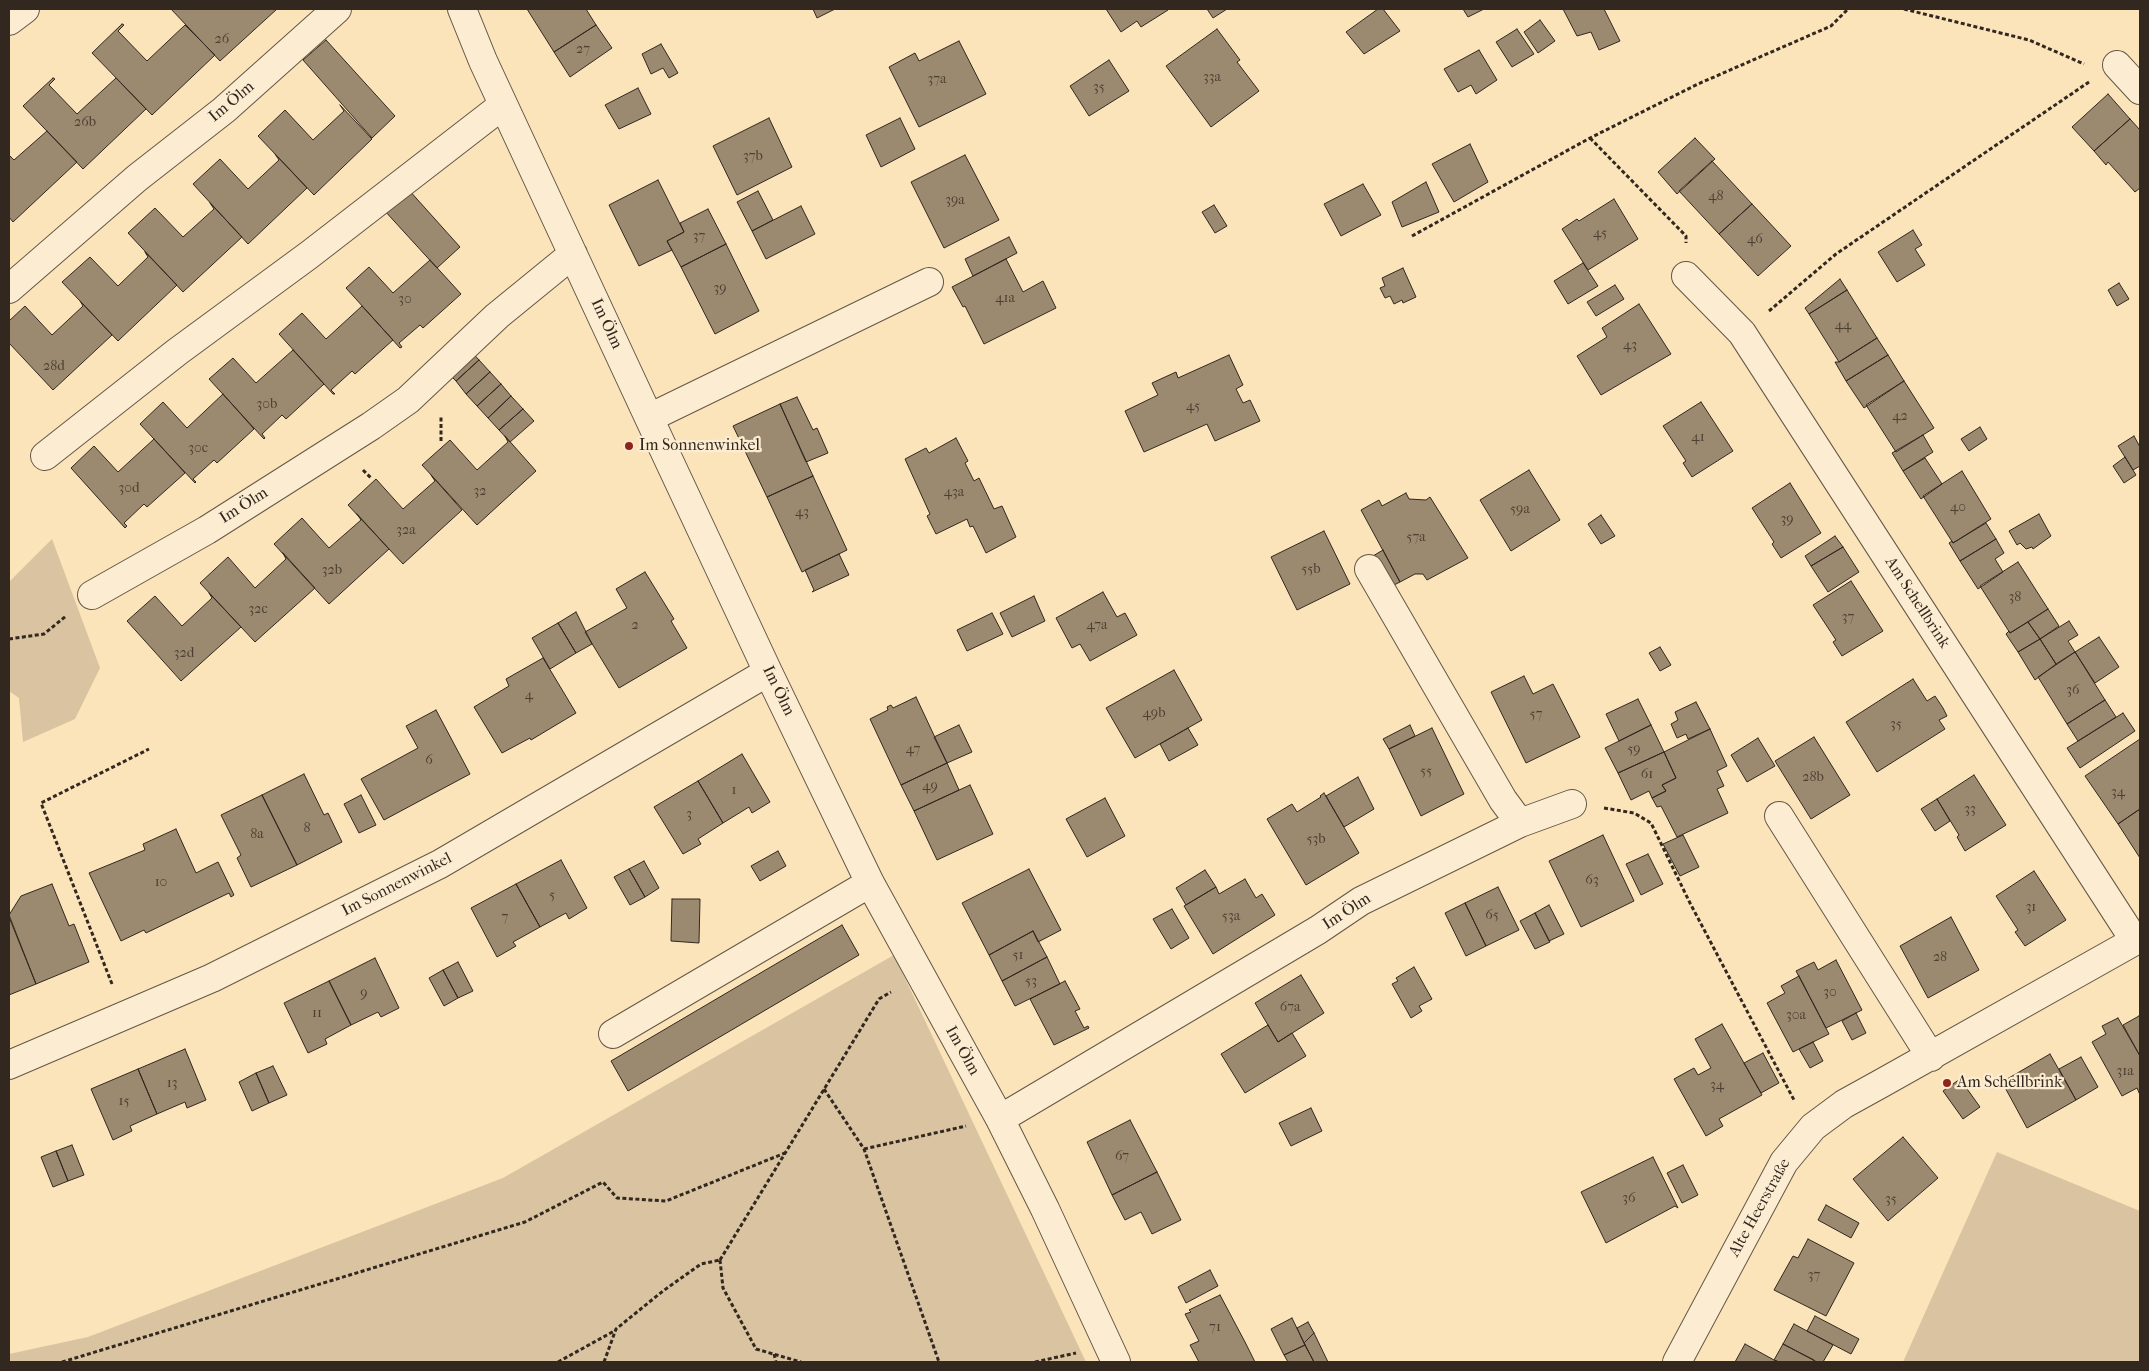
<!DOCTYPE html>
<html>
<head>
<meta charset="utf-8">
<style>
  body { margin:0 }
  #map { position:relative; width:2149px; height:1371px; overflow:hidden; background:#fbe3ba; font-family:"IM FELL French Canon",serif }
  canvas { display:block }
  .frame { position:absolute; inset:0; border:10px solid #32281f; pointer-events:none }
</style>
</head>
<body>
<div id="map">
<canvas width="2149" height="1371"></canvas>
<div class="frame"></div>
</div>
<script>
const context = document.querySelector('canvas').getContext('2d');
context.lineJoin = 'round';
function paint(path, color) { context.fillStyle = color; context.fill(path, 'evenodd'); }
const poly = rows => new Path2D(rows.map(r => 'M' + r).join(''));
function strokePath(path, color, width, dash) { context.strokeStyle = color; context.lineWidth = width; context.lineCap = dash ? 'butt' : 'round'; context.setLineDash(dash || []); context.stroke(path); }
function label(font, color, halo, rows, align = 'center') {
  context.font = font + ' "IM FELL French Canon",serif'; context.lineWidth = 4.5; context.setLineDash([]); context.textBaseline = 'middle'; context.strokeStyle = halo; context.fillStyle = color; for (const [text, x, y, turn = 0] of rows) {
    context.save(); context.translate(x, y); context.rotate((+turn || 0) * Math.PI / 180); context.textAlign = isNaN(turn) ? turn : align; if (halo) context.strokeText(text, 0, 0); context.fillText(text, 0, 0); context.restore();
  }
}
const green = poly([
  [52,539,100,668,75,719,23,742,19,698,9,691,9,582],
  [894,955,1086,1362,9,1362,9,1354,88,1337,503,1178],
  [1997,1152,2140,1211,2140,1362,1903,1362]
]);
const building = poly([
  [171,9,277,9,220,61,171,9],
  [527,9,586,9,596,25,554,52,527,9],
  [813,9,835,9,817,18,813,9],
  [1106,9,1167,9,1168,10,1141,27,1137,21,1121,32,1106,9],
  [1207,9,1227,9,1213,18,1207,9],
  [1378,9,1383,9,1400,31,1364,54,1346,32,1378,9],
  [1463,9,1484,9,1468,17,1463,9],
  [1563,9,1604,9,1620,41,1599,50,1591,32,1577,36,1563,9],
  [1540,20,1555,41,1538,53,1524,32,1540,20],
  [122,24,124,25,118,31,147,61,185,25,215,55,152,115,92,53,122,24],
  [596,25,612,48,570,77,554,52,596,25],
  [1217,29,1240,60,1237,62,1259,91,1211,127,1166,66,1217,29],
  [1517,29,1534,54,1512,67,1496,42,1517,29],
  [326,40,395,116,372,138,303,60,326,40],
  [959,41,986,94,919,127,889,67,915,53,919,61,959,41],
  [661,44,678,73,669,78,663,68,651,74,642,54,661,44],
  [1479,50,1497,80,1476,94,1471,85,1458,92,1444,69,1479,50],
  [1109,60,1129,91,1089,116,1070,86,1109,60],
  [53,78,55,79,49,85,77,114,116,78,146,109,83,169,23,106,53,78],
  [638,88,651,114,619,129,605,105,638,88],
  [2108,94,2130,119,2094,151,2072,127,2108,94],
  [340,105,372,139,314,195,258,136,285,110,313,140,344,111,340,105],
  [769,118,792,167,737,195,713,146,769,118],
  [900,118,915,149,881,167,866,135,900,118],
  [2130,119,2140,130,2140,188,2135,192,2108,162,2106,165,2094,151,2130,119],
  [47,131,77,162,13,222,9,217,9,155,14,160,47,131],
  [1695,138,1715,159,1677,194,1658,172,1695,138],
  [1470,144,1488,182,1454,202,1432,164,1470,144],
  [275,154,307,188,248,244,193,184,220,159,248,189,279,160,275,154],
  [965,155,999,220,944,248,911,182,965,155],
  [1712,161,1752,204,1719,234,1679,191,1712,161],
  [658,180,684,232,667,241,672,250,639,266,609,205,658,180],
  [1426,182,1439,212,1402,227,1392,202,1426,182],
  [1363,184,1381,215,1341,236,1324,204,1363,184],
  [408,189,460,247,437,268,384,210,408,189],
  [758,191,773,220,752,231,737,202,758,191],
  [1614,199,1638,239,1588,270,1562,229,1577,219,1579,221,1614,199],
  [210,203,242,237,183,292,128,233,155,208,183,237,214,209,210,203],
  [1752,204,1791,246,1758,276,1719,234,1752,204],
  [1214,205,1227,226,1215,233,1202,212,1214,205],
  [801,206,815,234,766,259,752,231,801,206],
  [708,209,726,244,681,267,667,241,684,232,680,223,708,209],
  [1913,230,1922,245,1915,249,1925,265,1897,282,1878,252,1913,230],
  [1009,237,1017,253,973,276,965,259,1009,237],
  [726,244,759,311,715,334,681,267,726,244],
  [145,252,177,285,118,341,62,282,90,257,118,286,148,257,145,252],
  [1006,259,1023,292,1043,281,1056,308,984,344,965,306,963,307,952,287,1006,259],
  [430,260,461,294,423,328,420,325,399,343,402,347,400,348,346,288,369,267,393,293,430,260],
  [1583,263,1598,286,1568,304,1554,281,1583,263],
  [1403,268,1416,297,1403,303,1402,300,1394,304,1390,296,1385,298,1380,288,1385,286,1382,278,1403,268],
  [1840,279,1847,290,1809,314,1805,308,1840,279],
  [2119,283,2129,299,2117,306,2108,290,2119,283],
  [1615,285,1624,299,1596,316,1587,302,1615,285],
  [1847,290,1877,338,1839,362,1809,314,1847,290],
  [80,301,112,335,53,390,9,343,9,321,25,306,52,335,83,306,80,301],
  [1639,304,1671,354,1601,395,1577,356,1607,337,1602,328,1639,304],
  [362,306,393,340,355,374,352,371,331,390,335,394,333,394,279,334,302,313,326,339,362,306],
  [1877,338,1888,355,1846,381,1835,362,1839,362,1877,338],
  [468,348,479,360,456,381,444,369,468,348],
  [293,350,324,384,286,419,282,415,262,434,265,438,264,439,209,379,233,358,256,383,293,350],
  [1229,355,1243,385,1236,389,1243,403,1250,400,1260,421,1215,441,1207,424,1144,452,1125,411,1158,395,1152,383,1176,372,1178,378,1229,355],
  [1888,355,1904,381,1864,408,1846,381,1888,355],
  [479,360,490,372,466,394,456,381,479,360],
  [490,372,501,384,477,406,466,394,490,372],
  [1904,381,1934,428,1896,452,1866,405,1904,381],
  [501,384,511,396,488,418,477,406,501,384],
  [223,394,254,429,217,463,214,460,193,479,196,482,195,483,140,424,163,402,187,428,223,394],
  [511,396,523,409,499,430,488,418,511,396],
  [797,397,813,430,817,428,828,453,806,462,780,404,797,397],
  [1701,402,1733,451,1692,477,1683,463,1686,461,1663,426,1701,402],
  [780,404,813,476,767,497,733,426,780,404],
  [523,409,534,421,510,442,499,430,523,409],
  [1980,427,1987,439,1969,451,1961,439,1980,427],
  [1923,435,1933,452,1903,471,1892,453,1923,435],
  [505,436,536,471,477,525,422,465,450,440,477,470,508,442,505,436],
  [2134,436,2140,447,2140,466,2133,470,2118,446,2134,436],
  [956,438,968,461,965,463,974,481,979,478,994,509,1002,506,1016,537,986,553,973,526,970,527,967,519,936,534,927,516,930,514,905,459,926,448,929,453,956,438],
  [154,439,185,473,147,507,144,504,124,523,127,526,125,528,71,468,94,446,118,472,154,439],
  [2125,457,2136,475,2124,483,2113,466,2125,457],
  [1925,458,1942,484,1921,499,1903,471,1925,458],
  [1529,470,1560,520,1511,551,1480,500,1529,470],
  [1962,471,1991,519,1953,543,1923,496,1962,471],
  [431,475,462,510,403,564,348,505,376,479,403,509,435,481,431,475],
  [813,476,847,550,802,572,767,497,813,476],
  [1790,483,1821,533,1781,558,1772,544,1774,542,1752,508,1790,483],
  [1406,493,1409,499,1426,500,1430,497,1468,558,1427,580,1423,574,1415,574,1400,582,1361,510,1379,500,1382,506,1406,493],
  [357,514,389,549,329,604,274,544,302,518,329,548,361,520,357,514],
  [2039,514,2051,536,2033,549,2032,547,2026,549,2020,543,2017,545,2009,531,2039,514],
  [1601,515,1615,536,1601,544,1588,524,1601,515],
  [1986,523,1996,539,1960,561,1949,543,1952,541,1953,543,1986,523],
  [1324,531,1350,584,1297,610,1271,557,1324,531],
  [1835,536,1843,547,1811,566,1805,556,1835,536],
  [1996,539,2004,553,1995,559,2003,572,1978,589,1960,561,1996,539],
  [1843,547,1859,572,1828,592,1811,566,1843,547],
  [1383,550,1400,582,1386,589,1368,559,1383,550],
  [283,553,315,588,255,642,200,583,228,557,255,588,286,559,283,553],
  [839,554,849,575,812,592,814,590,805,570,839,554],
  [2018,562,2048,609,2010,633,1980,586,2018,562],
  [645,572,674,619,671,621,687,648,619,688,585,632,627,608,616,589,645,572],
  [1851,581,1883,631,1842,656,1833,642,1836,640,1813,605,1851,581],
  [1103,592,1117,617,1125,613,1137,635,1090,661,1080,644,1072,648,1056,618,1103,592],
  [209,593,241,627,181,681,127,621,155,596,182,626,212,598,209,593],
  [1034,596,1045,621,1012,637,1000,613,1034,596],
  [2048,609,2059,626,2040,639,2028,622,2048,609],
  [576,612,592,644,576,653,558,623,576,612],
  [992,613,1003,634,967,651,957,630,992,613],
  [2069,621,2078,635,2068,641,2075,652,2056,664,2040,639,2069,621],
  [2028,622,2040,639,2018,652,2006,634,2009,631,2010,633,2028,622],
  [558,623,576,653,550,669,532,638,558,623],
  [2099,637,2119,667,2095,683,2075,652,2099,637],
  [2040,639,2056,664,2035,680,2018,652,2040,639],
  [1660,647,1671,665,1660,671,1649,653,1660,647],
  [2075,652,2105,700,2067,724,2038,677,2075,652],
  [543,658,576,713,531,740,530,738,502,753,474,707,509,686,506,679,543,658],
  [1174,670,1202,720,1135,758,1106,708,1174,670],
  [1524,676,1533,694,1553,684,1580,737,1526,763,1491,692,1524,676],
  [1913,679,1927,701,1935,696,1943,708,1947,716,1939,720,1945,729,1877,772,1846,722,1913,679],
  [916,697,947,763,901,785,870,719,888,710,887,707,891,705,893,708,916,697],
  [1638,699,1651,725,1619,741,1606,714,1638,699],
  [2105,700,2116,717,2078,741,2067,724,2105,700],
  [1696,702,1710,729,1688,739,1686,734,1677,738,1671,724,1678,720,1675,712,1696,702],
  [436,710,470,774,384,820,361,779,418,748,406,726,436,710],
  [2123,713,2135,731,2080,768,2067,748,2123,713],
  [959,725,972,752,947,763,934,737,959,725],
  [1410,725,1415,736,1389,749,1383,739,1410,725],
  [1651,725,1664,752,1618,773,1605,748,1651,725],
  [1188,728,1198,745,1169,761,1160,744,1188,728],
  [1432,728,1464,794,1421,816,1389,749,1432,728],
  [1710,729,1727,766,1717,771,1724,786,1717,789,1728,813,1677,837,1661,806,1657,807,1652,798,1666,791,1662,785,1676,778,1664,752,1710,729],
  [1814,737,1850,795,1811,819,1775,761,1814,737],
  [1758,738,1775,766,1747,782,1731,755,1758,738],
  [2140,739,2140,809,2118,824,2085,776,2140,739],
  [1664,752,1676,778,1662,785,1666,791,1652,798,1649,791,1631,800,1618,773,1664,752],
  [742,754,770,802,752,813,749,807,723,823,698,781,742,754],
  [947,763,959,790,914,811,901,785,947,763],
  [304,774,324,815,328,813,342,842,297,865,262,795,304,774],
  [1974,775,2006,825,1965,851,1957,837,1959,835,1937,799,1974,775],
  [1358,777,1374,809,1344,827,1326,796,1358,777],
  [698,781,723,823,698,839,701,844,683,854,654,807,698,781],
  [970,785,993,834,937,860,914,811,970,785],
  [1324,793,1359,853,1306,885,1267,819,1292,804,1297,812,1321,797,1320,796,1324,793],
  [262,795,297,865,251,887,237,858,241,855,221,815,262,795],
  [361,795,376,825,359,833,344,804,361,795],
  [1105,798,1125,836,1087,857,1066,819,1105,798],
  [1937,799,1950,821,1935,831,1921,809,1937,799],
  [2140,809,2140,858,2118,824,2140,809],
  [176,829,196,873,218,862,234,895,231,897,229,893,146,933,144,930,121,941,89,873,145,850,143,844,176,829],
  [1603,835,1634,901,1581,927,1549,861,1603,835],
  [1683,835,1699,867,1680,876,1663,844,1683,835],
  [778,851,786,866,760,881,751,866,778,851],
  [1648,854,1663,884,1641,895,1626,864,1648,854],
  [561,860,587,908,569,919,566,913,540,927,516,884,561,860],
  [644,861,659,888,645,897,629,869,644,861],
  [629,869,645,897,630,905,614,877,629,869],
  [1029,869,1061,930,1038,942,1033,931,989,955,962,903,1029,869],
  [1205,870,1216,887,1186,905,1176,888,1205,870],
  [2034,871,2066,920,2025,946,2015,932,2018,930,1996,896,2034,871],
  [1245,879,1256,898,1262,894,1275,915,1213,954,1184,906,1216,887,1219,894,1245,879],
  [52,884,69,926,74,924,89,962,36,984,9,915,21,896,52,884],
  [516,884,540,927,513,942,516,946,497,957,471,908,516,884],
  [1498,887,1519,930,1486,946,1465,903,1498,887],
  [672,899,700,899,699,943,671,941,672,899],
  [1465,903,1486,946,1466,956,1445,913,1465,903],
  [1549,905,1564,934,1549,941,1535,913,1549,905],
  [1172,909,1189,938,1171,949,1153,919,1172,909],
  [1535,913,1550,942,1535,949,1520,921,1535,913],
  [9,917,36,984,9,995,9,917],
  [1951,917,1979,970,1928,998,1900,946,1951,917],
  [842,925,859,955,628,1091,611,1061,842,925],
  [1033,931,1047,957,1002,981,989,955,1033,931],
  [1047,957,1060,984,1015,1006,1002,981,1047,957],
  [375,958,399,1008,381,1017,378,1012,351,1025,329,981,375,958],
  [1836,960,1862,1010,1826,1028,1796,971,1814,962,1818,970,1836,960],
  [458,962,473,991,458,998,443,970,458,962],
  [1414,967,1432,999,1419,1006,1422,1011,1411,1018,1392,984,1398,981,1396,978,1414,967],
  [443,970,458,998,444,1006,429,978,443,970],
  [1301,975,1324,1013,1278,1042,1255,1003,1301,975],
  [1799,976,1829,1034,1793,1052,1767,1003,1785,993,1781,986,1799,976],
  [329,981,351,1025,325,1039,327,1044,308,1053,284,1003,329,981],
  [1065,981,1080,1009,1075,1011,1084,1028,1088,1026,1089,1028,1054,1045,1030,999,1065,981],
  [1856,1013,1866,1033,1852,1040,1842,1021,1856,1013],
  [2139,1016,2140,1017,2140,1056,2123,1025,2139,1016],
  [2118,1018,2140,1056,2140,1095,2137,1088,2122,1096,2092,1042,2106,1034,2102,1026,2118,1018],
  [1722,1024,1762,1095,1719,1119,1723,1126,1706,1136,1674,1079,1694,1068,1698,1075,1711,1068,1695,1039,1722,1024],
  [1268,1025,1278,1042,1292,1033,1306,1056,1245,1093,1221,1054,1268,1025],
  [1813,1042,1823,1061,1810,1068,1799,1049,1813,1042],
  [185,1049,206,1100,187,1108,185,1102,157,1114,138,1069,185,1049],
  [1763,1053,1779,1083,1761,1093,1744,1063,1763,1053],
  [2050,1054,2076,1100,2027,1128,2002,1082,2050,1054],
  [2081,1057,2098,1087,2076,1100,2059,1069,2081,1057],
  [273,1066,287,1095,269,1103,256,1073,273,1066],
  [138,1069,157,1114,130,1126,132,1131,113,1140,91,1089,138,1069],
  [256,1073,269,1103,252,1111,239,1082,256,1073],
  [1960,1079,1980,1107,1963,1119,1943,1091,1960,1079],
  [1311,1108,1322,1131,1291,1146,1279,1123,1311,1108],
  [1130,1120,1157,1172,1112,1195,1087,1142,1130,1120],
  [1903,1137,1938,1178,1888,1221,1853,1179,1903,1137],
  [72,1145,84,1175,68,1181,56,1151,72,1145],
  [56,1151,68,1181,53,1187,41,1157,56,1151],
  [1653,1157,1678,1208,1675,1206,1606,1243,1581,1192,1653,1157],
  [1683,1165,1698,1195,1682,1203,1667,1173,1683,1165],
  [1157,1172,1181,1220,1152,1234,1141,1212,1125,1220,1112,1195,1157,1172],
  [1826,1205,1859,1223,1851,1238,1818,1220,1826,1205],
  [1808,1239,1854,1263,1826,1316,1774,1290,1793,1256,1798,1258,1808,1239],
  [1210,1270,1218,1286,1186,1303,1178,1287,1210,1270],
  [1220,1295,1245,1342,1255,1362,1199,1362,1190,1345,1199,1341,1185,1314,1191,1312,1189,1310,1220,1295],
  [1815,1316,1859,1339,1851,1354,1807,1331,1815,1316],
  [1292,1318,1305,1345,1284,1355,1271,1329,1292,1318],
  [1308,1322,1314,1333,1304,1343,1297,1328,1308,1322],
  [1794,1324,1833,1345,1823,1362,1817,1362,1783,1344,1794,1324],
  [1314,1333,1328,1362,1314,1362,1305,1345,1304,1343,1314,1333],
  [1745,1344,1774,1360,1779,1362,1735,1362,1745,1344],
  [1783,1344,1814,1360,1813,1362,1779,1362,1774,1360,1783,1344],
  [1305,1345,1314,1362,1288,1362,1284,1355,1305,1345]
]);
const path = poly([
  [1904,9,2029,40,2084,64],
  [1590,138,1686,236,1686,243],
  [1412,236,1590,138,1698,84,1831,26,1848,9],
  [1769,311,1836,254,2089,82],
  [441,441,441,417],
  [363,470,372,479],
  [9,639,44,634,66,616],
  [1604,808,1634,813,1651,823,1690,903,1794,1100],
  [112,984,41,803,149,749],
  [824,1089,864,1149,939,1362],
  [864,1149,966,1126],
  [720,1260,879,999,891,992],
  [720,1260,723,1288,756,1349,801,1362],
  [774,1354,776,1362],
  [62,1362,525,1222,603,1182,617,1198,666,1201,785,1153],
  [558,1362,616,1330],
  [604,1362,616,1329,663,1291,701,1264,720,1260],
  [1035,1362,1076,1353]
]);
const minor = poly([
  [462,9,483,61,649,418,768,672,870,883,1000,1119,1045,1209,1116,1362],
  [9,21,25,9],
  [2117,65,2140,90],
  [1686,276,1742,333,2135,941],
  [9,289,137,178,224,110,337,9],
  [649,418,929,282],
  [45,456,177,352,309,255,503,105],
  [92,595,207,530,371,426,408,400,497,316,573,254],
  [1779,816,1931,1057],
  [1520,823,1572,804],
  [613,1034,870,883],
  [9,1065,212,978,440,864,768,672],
  [1000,1119,1318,930,1361,901,1520,823,1503,800,1369,569],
  [1677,1362,1784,1162,1813,1127,1844,1104,1882,1083,2140,938]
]);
const markers = [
  [629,446,5,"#8f2418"],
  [1947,1083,5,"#8f2418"]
];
const numberNames = [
  ["26",222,40],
  ["27",583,50],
  ["33a",1212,78],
  ["37a",937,80],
  ["35",1099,88],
  ["26b",85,123],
  ["37b",753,157],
  ["48",1716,197],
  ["39a",955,201],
  ["45",1600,234],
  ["37",699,237],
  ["46",1755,240],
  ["39",720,289],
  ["41a",1005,299],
  ["30",405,300],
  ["44",1843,326],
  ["43",1630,346],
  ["28d",54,367],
  ["30b",267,405],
  ["45",1193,407],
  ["42",1900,417],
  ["41",1698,438],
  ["30c",198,449],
  ["30d",129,489],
  ["32",480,492],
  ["43a",954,493],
  ["40",1958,508],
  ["59a",1520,510],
  ["43",802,513],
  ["39",1787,520],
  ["32a",406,531],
  ["57a",1416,538],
  ["55b",1311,570],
  ["32b",332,571],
  ["38",2015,598],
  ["32c",258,610],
  ["37",1848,618],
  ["2",635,626],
  ["47a",1097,626],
  ["32d",184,654],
  ["36",2073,691],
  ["4",529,696],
  ["49b",1154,714],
  ["57",1536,715],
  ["35",1896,725],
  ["47",913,750],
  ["59",1634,750],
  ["6",429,761],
  ["55",1426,772],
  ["61",1647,775],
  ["28b",1813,778],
  ["49",930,787],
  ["1",734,791],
  ["34",2118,793],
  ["33",1970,810],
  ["3",689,815],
  ["8",307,829],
  ["8a",257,835],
  ["53b",1316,840],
  ["63",1592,881],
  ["10",161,883],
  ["5",552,896],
  ["31",2031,908],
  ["65",1492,916],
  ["53a",1231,917],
  ["7",505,918],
  ["51",1018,956],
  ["28",1940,958],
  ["53",1031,982],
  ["30",1830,993],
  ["9",364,994],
  ["67a",1290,1008],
  ["11",317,1014],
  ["30a",1796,1016],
  ["31a",2125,1072],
  ["13",172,1084],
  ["34",1717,1086],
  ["15",124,1102],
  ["67",1122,1157],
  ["36",1629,1199],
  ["35",1891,1200],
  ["37",1814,1276],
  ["71",1215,1328]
];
const streetNames = [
  ["Im Ölm",232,102,-40],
  ["Im Ölm",606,324,65],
  ["Im Ölm",244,506,-32],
  ["Am Schellbrink",1917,603,57],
  ["Im Ölm",778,691,64],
  ["Im Sonnenwinkel",397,885,-27],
  ["Im Ölm",1347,912,-33],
  ["Im Ölm",962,1051,61],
  ["Alte Heerstraße",1760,1208,-61]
];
const poiNames = [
  ["Im Sonnenwinkel",639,446],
  ["Am Schellbrink",1957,1083]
];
paint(green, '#d9c3a0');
paint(building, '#9b8970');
strokePath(building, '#32281f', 1);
strokePath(minor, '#645746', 30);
strokePath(path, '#32281f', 3, [4, 2.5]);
strokePath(minor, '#fcedd2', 28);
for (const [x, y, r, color] of markers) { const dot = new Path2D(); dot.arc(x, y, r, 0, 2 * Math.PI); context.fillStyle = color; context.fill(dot); strokePath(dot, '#fcedd2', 2); }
label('14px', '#4c4033', null, numberNames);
label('16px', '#32281f', '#fcedd2', streetNames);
label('16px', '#32281f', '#fcedd2', poiNames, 'left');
</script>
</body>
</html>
